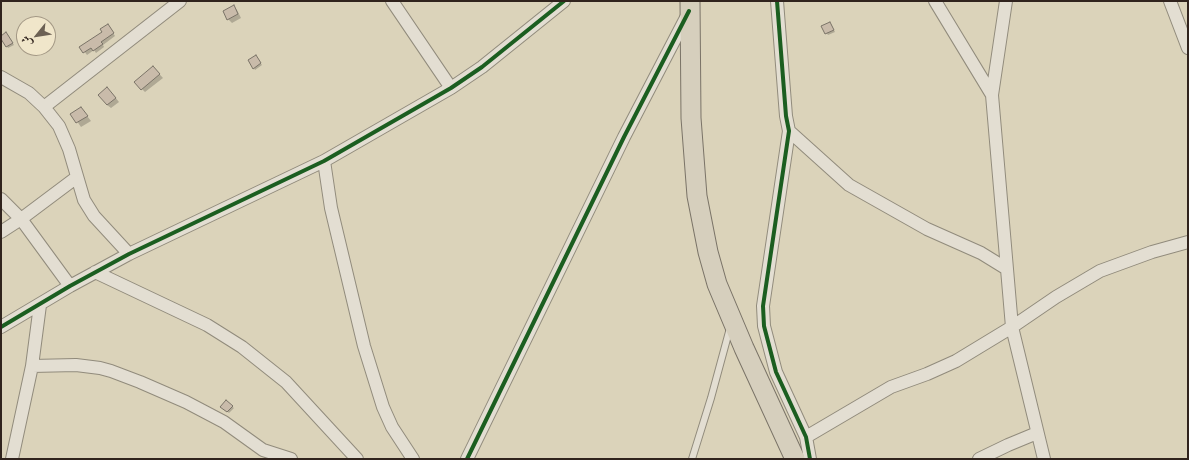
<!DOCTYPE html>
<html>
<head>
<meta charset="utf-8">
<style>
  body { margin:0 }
  #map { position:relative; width:1189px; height:460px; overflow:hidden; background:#dbd3ba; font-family:"EB Garamond",Amiri,serif }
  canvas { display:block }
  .frame { position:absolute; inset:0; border:2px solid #30231d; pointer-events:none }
  .north { position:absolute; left:16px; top:16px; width:40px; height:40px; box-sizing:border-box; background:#f0e6ca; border:1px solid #a39885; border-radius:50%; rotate:240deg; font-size:11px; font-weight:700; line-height:16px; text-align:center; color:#30231d }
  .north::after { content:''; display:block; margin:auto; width:14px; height:18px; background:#6c6154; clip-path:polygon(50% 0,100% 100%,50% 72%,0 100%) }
</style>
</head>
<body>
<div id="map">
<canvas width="1189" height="460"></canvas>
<div class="frame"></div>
<div class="north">ش</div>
</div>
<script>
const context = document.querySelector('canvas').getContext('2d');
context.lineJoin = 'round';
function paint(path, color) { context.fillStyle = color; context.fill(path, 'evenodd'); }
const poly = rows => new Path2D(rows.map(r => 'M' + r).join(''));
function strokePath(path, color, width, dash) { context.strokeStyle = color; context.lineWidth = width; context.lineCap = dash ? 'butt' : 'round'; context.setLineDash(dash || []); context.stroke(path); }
const shadow = poly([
  [234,6,237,10,241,18,232,23,228,19],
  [831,24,835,32,828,35,822,26],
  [110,28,115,36,103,45,104,47,96,53,94,50,87,55,81,47],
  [8,35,14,45,8,48,1,37],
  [257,58,262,65,255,70,254,68],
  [153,67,163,78,145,92,136,83],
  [111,92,119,102,111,108,107,105],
  [81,108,91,121,81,127,72,114],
  [226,402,234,408,229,413,222,407]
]);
const building = poly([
  [234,5,238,14,227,20,223,11,234,5],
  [830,22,834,30,825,34,821,26,830,22],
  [108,24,114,33,101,42,103,44,93,51,91,48,83,53,79,47,102,32,100,29,108,24],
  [6,32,13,43,6,47,1,39,1,36,6,32],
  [256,55,261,63,253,69,248,60,256,55],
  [153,66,160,74,141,90,134,82,153,66],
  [107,87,116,98,107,105,98,95,107,87],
  [81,107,88,116,76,123,70,114,81,107],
  [226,400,233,406,227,412,220,407,226,400]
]);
const service = poly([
  [692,459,711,398,730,328]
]);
const minor = poly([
  [392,1,451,88],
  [777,1,786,116,789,131,763,306,764,326,776,372,806,437,810,459],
  [935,1,992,95],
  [1006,1,992,95,1012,327,1044,459],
  [1170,1,1188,48],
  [1,77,29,93,44,107,59,126,69,149,84,200,94,216,129,254],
  [44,107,180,1],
  [789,131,849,185,927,229,981,253,1007,269],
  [324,161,331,208,364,346,383,407,392,427,413,459],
  [1,199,21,219,70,286],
  [1,232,21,219,77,177],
  [95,272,207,325,242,347,286,382,357,459],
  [1,327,70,286,129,254,324,161,451,88,482,67,564,1],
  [32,366,76,365,100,368,111,371,140,382,186,402,224,422,263,450,291,459],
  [806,437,891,387,927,374,956,361,1012,327,1056,297,1100,271,1152,252,1188,242],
  [12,459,32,366,40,305],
  [467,459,624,137,688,14],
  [979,459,1008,445,1037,433]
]);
const primary = poly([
  [690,1,691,118,697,196,708,252,717,284,744,348,795,459]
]);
const cycleway = poly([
  [777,1,786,116,789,131,763,306,764,326,776,372,806,437,810,459],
  [1,327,70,286,129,254,324,161,451,88,482,67,564,1],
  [467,459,624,137,689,11]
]);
paint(shadow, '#0003');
paint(building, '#c9bbaa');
strokePath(building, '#7a7367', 1);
strokePath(service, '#918b7c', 8);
strokePath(minor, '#918b7c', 14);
strokePath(primary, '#7a7367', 21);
strokePath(service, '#e3ded2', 6);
strokePath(minor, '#e3ded2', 12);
strokePath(primary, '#d6cfbd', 19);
strokePath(cycleway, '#1b5e20', 4);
</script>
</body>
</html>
